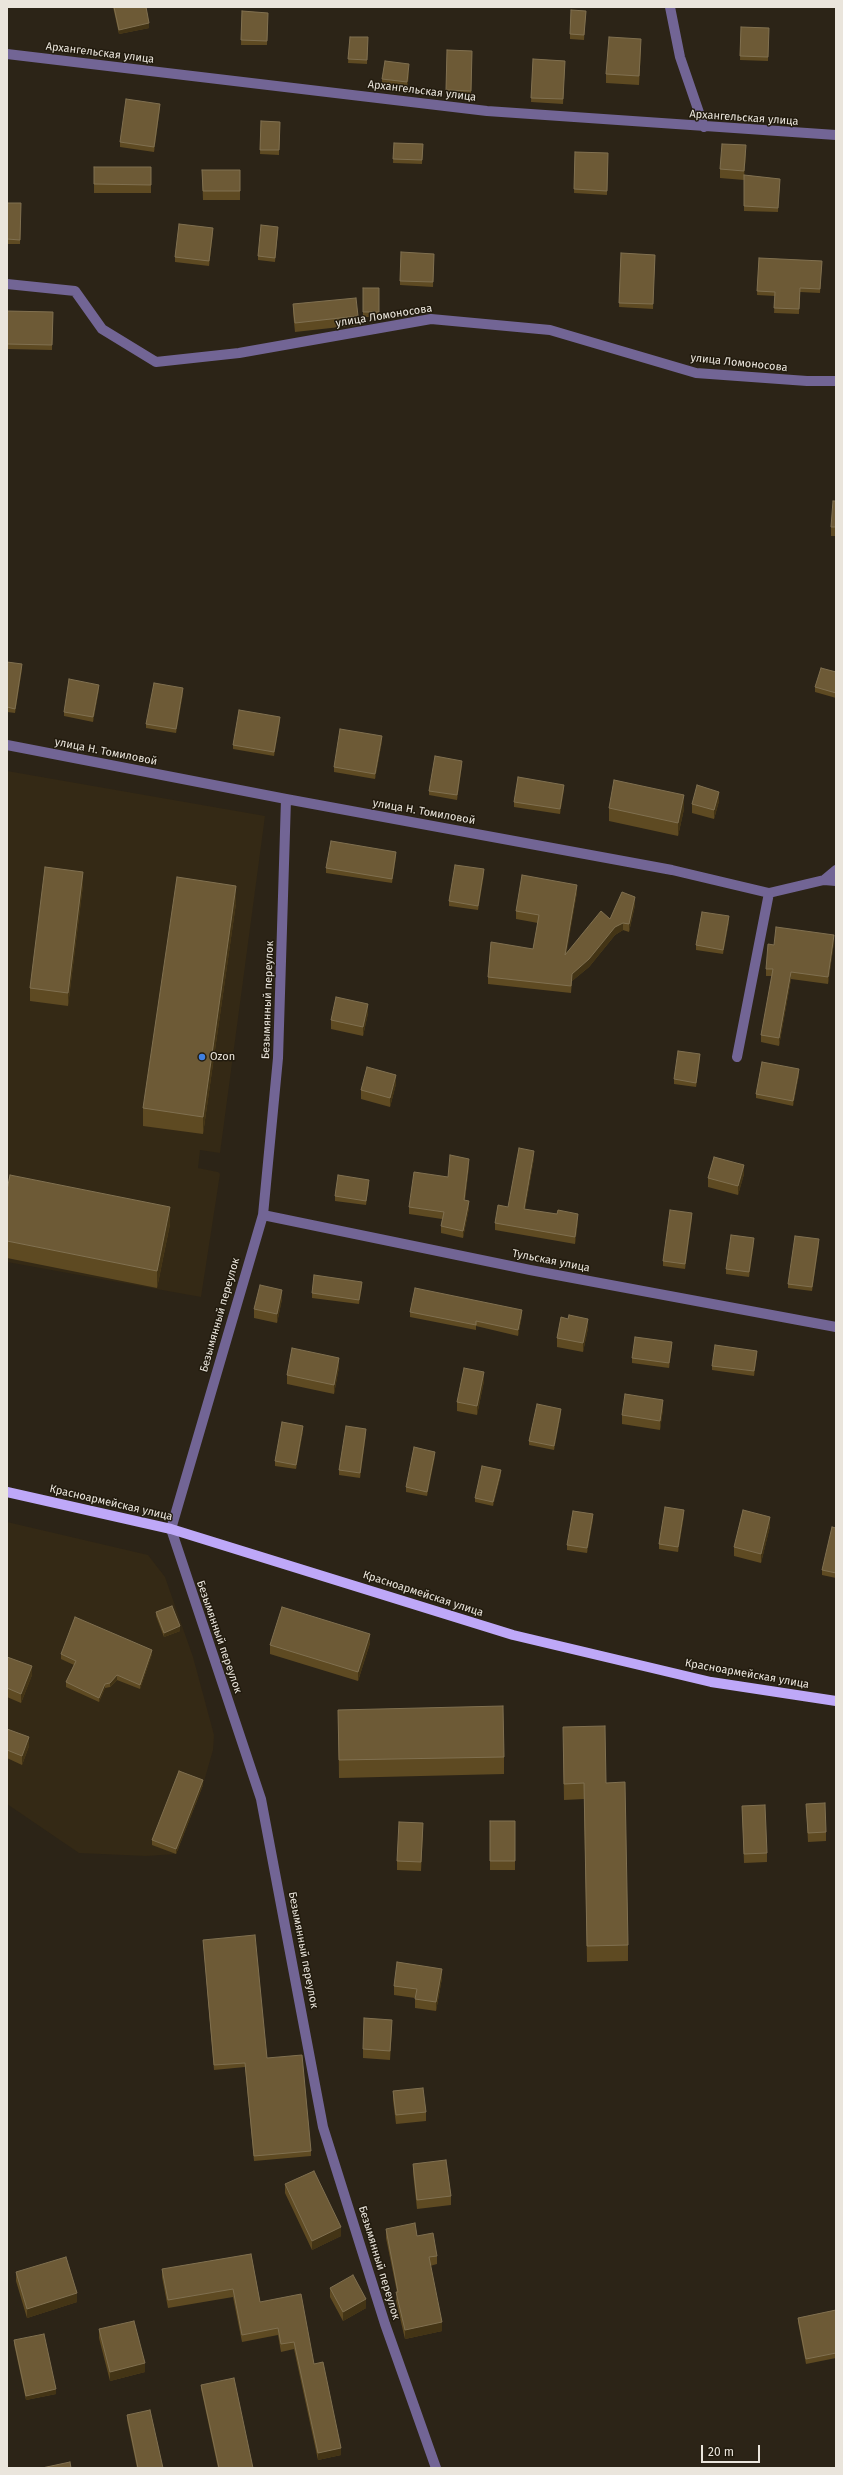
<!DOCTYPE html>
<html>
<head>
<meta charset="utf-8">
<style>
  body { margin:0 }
  #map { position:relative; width:843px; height:2475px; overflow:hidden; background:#2c2417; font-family:"Fira Sans",sans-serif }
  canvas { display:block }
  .frame { position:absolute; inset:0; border:8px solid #eae5dc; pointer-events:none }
  .scale { position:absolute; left:701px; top:2445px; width:59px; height:18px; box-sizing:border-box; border:2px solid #eae5dc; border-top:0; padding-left:5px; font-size:12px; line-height:14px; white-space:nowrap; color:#eae5dc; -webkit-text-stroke:3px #221b0e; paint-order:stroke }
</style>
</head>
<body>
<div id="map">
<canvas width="843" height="2475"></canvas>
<div class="frame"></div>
<div class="scale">20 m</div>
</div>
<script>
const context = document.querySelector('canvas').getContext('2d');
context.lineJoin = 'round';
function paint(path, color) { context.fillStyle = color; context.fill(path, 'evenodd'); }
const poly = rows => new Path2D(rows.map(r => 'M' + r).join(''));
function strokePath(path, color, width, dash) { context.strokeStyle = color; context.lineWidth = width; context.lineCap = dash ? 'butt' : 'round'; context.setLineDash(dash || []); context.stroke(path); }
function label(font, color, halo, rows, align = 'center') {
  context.font = font + ' "Fira Sans",sans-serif'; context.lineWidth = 3; context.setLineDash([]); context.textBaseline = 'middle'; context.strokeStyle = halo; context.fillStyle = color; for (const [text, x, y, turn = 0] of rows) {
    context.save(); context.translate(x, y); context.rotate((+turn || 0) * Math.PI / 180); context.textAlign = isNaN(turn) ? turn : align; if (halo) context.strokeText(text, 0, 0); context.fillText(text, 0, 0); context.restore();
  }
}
const built = poly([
  [7,771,265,816,220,1153,200,1150,198,1168,218,1172,220,1174,201,1297,7,1262],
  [7,1522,148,1555,165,1577,193,1657,214,1735,213,1750,203,1785,176,1854,146,1856,79,1853,7,1804]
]);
const minor = poly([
  [670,7,680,57,704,127],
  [7,54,487,111,836,135],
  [7,284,75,291,102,329,156,362,239,353,431,319,550,330,696,373,807,381,836,381],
  [7,745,286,799,672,870,769,893,824,880,836,881],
  [286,799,278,1058,263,1215,171,1529,261,1799,323,2127,385,2324,436,2468],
  [824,880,836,870],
  [737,1057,769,893],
  [263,1215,530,1270,836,1327]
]);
const major = poly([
  [7,1492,171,1529,513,1635,711,1682,836,1701]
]);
const wall = poly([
  [113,7,146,7,149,28,119,34],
  [242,11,268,13,267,45,241,45],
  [586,11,584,40,570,39,570,34],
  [741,27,769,28,768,61,740,60],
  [350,37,368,37,367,64,348,63],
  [641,48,639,85,606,83,606,74],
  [447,50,472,51,471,96,446,95],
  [533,59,565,61,563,104,531,102],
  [409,73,407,91,382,88,382,79],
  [160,108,154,152,120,147,120,142],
  [261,121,280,122,279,155,260,154],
  [394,143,423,144,422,164,393,163],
  [575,152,608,153,607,195,574,193],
  [746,154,744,175,780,179,778,212,744,211,744,180,720,178,720,169],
  [94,167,151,167,151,193,94,193],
  [202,170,240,170,240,200,203,200],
  [7,203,21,203,20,244,7,244],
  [278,231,275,262,258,260,258,256],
  [213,233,209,266,175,262,175,257],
  [621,253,655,255,653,309,619,307],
  [434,254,433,287,400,285,400,281],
  [759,258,822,261,820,293,800,292,799,314,774,313,775,296,757,295],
  [363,288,379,288,379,317,363,317],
  [293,304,358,316,358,325,295,332,293,313],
  [7,311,53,312,52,350,7,349],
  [836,501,836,536,831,536,831,527],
  [7,662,22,669,15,713,7,712],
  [836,672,836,698,815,692,815,687],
  [99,689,93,722,64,716,64,712],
  [183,693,176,733,146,728,146,724],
  [280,721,274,756,233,749,233,745],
  [382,741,375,779,334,772,334,767],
  [462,765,457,800,429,795,429,791],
  [564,789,560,814,514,807,514,802],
  [719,801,714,819,692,813,692,804],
  [609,808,684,809,678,836,609,821],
  [396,857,392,883,326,873,326,868],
  [484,874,478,910,449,906,449,901],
  [83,885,68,1006,30,1001,30,988],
  [577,892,566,953,610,919,635,905,629,932,623,930,615,935,589,967,572,981,571,993,488,984,488,977,533,949,538,923,516,919,516,911],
  [236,903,203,1134,143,1126,143,1108],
  [729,921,723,954,696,950,696,945],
  [834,942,828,984,791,979,779,1046,761,1042,761,1035,772,976,766,976,766,969,774,945],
  [368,1013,363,1036,331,1029,331,1020],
  [700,1058,696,1087,674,1084,674,1079],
  [799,1074,793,1106,756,1098,756,1094],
  [396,1084,390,1107,361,1099,361,1090],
  [534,1158,525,1209,578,1221,575,1244,495,1230,495,1223,508,1207],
  [469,1166,465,1200,469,1208,463,1238,441,1233,441,1226,442,1219,409,1214,409,1207,448,1177],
  [744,1174,738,1195,708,1187,708,1178],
  [369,1184,366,1205,335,1201,335,1196],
  [7,1190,170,1224,157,1288,7,1258],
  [836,1203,836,1220,835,1220,835,1211],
  [692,1218,685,1269,663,1266,663,1261],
  [754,1243,749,1277,726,1274,726,1269],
  [819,1244,812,1291,788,1288,788,1284],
  [362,1286,359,1304,312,1298,312,1293],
  [282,1299,277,1323,254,1318,254,1309],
  [410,1312,522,1315,518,1336,476,1326,476,1330,410,1317],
  [588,1328,583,1352,557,1347,557,1338],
  [672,1346,669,1368,632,1363,632,1358],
  [757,1355,754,1376,712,1370,712,1366],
  [339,1367,334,1394,287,1384,287,1375],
  [484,1381,477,1415,457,1411,457,1402],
  [663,1409,660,1430,622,1424,622,1415],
  [561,1413,554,1450,529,1445,529,1441],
  [303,1431,296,1469,275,1466,275,1461],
  [366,1434,360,1478,339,1475,339,1470],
  [435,1456,427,1496,406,1492,406,1487],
  [501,1474,493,1506,475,1502,475,1498],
  [684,1515,678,1552,659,1549,659,1544],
  [593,1519,587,1553,567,1550,567,1545],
  [770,1526,761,1563,734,1556,734,1547],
  [836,1528,836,1578,822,1575,822,1570],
  [156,1612,180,1631,164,1637,156,1616],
  [370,1643,358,1681,270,1654,270,1645],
  [61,1654,152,1654,140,1689,117,1680,110,1687,105,1688,99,1702,66,1687,66,1682,74,1665,61,1659],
  [7,1657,32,1675,21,1703,7,1697],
  [338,1710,504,1757,504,1774,339,1778],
  [7,1729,29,1746,22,1765,7,1758],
  [563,1743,606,1783,628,1945,628,1961,587,1962,584,1799,564,1800],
  [203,1785,176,1854,152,1845,152,1840],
  [806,1804,826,1832,826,1841,808,1842],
  [742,1806,767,1853,767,1862,744,1863],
  [490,1821,515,1821,515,1870,490,1870],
  [423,1832,421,1871,397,1870,397,1861],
  [203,1940,267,2058,311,2151,311,2156,254,2161,245,2067,214,2070],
  [442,1978,436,2011,415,2008,415,1998,394,1995,394,1986],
  [392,2029,390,2060,363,2058,363,2049],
  [393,2091,426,2112,426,2121,396,2124,393,2100],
  [413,2164,451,2196,451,2205,417,2209,413,2173],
  [285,2184,341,2236,312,2250,285,2193],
  [386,2229,417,2236,437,2256,437,2264,430,2266,442,2331,405,2339,396,2301,397,2292,386,2238],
  [251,2254,260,2302,314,2364,341,2455,318,2460,294,2349,281,2352,278,2335,242,2342,233,2297,168,2308,162,2277,162,2269],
  [16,2272,77,2302,27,2318,16,2281],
  [330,2288,366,2308,343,2321,330,2297],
  [836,2310,836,2358,806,2364,798,2322,798,2318],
  [99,2329,145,2372,110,2381,99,2338],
  [14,2340,56,2394,26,2400,14,2344],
  [201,2385,253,2468,218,2468,201,2389],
  [127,2415,163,2468,137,2468,127,2420]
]);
const shadedWall = poly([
  [149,23,149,28,119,34,119,30],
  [641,39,641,48,639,85,639,76],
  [409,64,409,73,407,91,407,82],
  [160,104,160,108,154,152,154,147],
  [746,145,746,154,744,180,744,171],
  [213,228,213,233,209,266,209,261],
  [22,664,22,669,15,713,15,709],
  [99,685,99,689,93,722,93,717],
  [183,688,183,693,176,733,176,729],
  [280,717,280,721,274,756,274,752],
  [382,736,382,741,375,779,375,774],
  [462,761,462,765,457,800,457,795],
  [564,785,564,789,560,814,560,809],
  [719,792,719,801,714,819,714,810],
  [684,795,684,809,678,836,678,823],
  [396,852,396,857,392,883,392,879],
  [484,869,484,874,478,910,478,906],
  [83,872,83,885,68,1006,68,993],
  [577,885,577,892,565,963,565,955],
  [236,886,236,903,203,1134,203,1117],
  [635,897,635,905,629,932,629,924],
  [729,916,729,921,723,954,723,950],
  [623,923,623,930,615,935,589,967,572,981,572,974,615,927],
  [834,935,834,942,828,984,828,977],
  [791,972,791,979,779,1046,779,1038],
  [368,1004,368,1013,363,1036,363,1027],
  [700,1054,700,1058,696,1087,696,1083],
  [799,1069,799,1074,793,1106,793,1101],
  [396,1075,396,1084,390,1107,390,1098],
  [534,1151,534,1158,524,1216,524,1209],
  [469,1159,469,1166,464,1207,464,1200],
  [744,1165,744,1174,738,1195,738,1186],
  [369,1180,369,1184,366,1205,366,1201],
  [469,1201,469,1208,463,1238,463,1231],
  [170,1207,170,1224,157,1288,157,1271],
  [692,1213,692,1218,685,1269,685,1264],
  [578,1214,578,1221,575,1244,575,1237],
  [754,1238,754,1243,749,1277,749,1272],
  [819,1239,819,1244,812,1291,812,1287],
  [362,1282,362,1286,359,1304,359,1300],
  [282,1290,282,1299,277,1323,277,1314],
  [522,1310,522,1315,518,1336,518,1330],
  [588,1319,588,1328,583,1352,583,1343],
  [672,1342,672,1346,669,1368,669,1363],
  [757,1351,757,1355,754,1376,754,1371],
  [339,1358,339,1367,334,1394,334,1385],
  [484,1372,484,1381,477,1415,477,1406],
  [663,1400,663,1409,660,1430,660,1421],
  [561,1409,561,1413,554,1450,554,1446],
  [303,1426,303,1431,296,1469,296,1465],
  [366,1429,366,1434,360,1478,360,1473],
  [435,1452,435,1456,427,1496,427,1492],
  [501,1470,501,1474,493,1506,493,1502],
  [684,1510,684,1515,678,1552,678,1547],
  [593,1514,593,1519,587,1553,587,1548],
  [770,1517,770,1526,761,1563,761,1554],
  [180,1626,180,1631,164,1637,164,1633],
  [370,1634,370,1643,358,1681,358,1672],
  [152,1650,152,1654,140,1689,140,1685],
  [32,1666,32,1675,21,1703,21,1694],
  [117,1675,117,1680,110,1687,110,1683],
  [105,1684,105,1688,99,1702,99,1698],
  [29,1737,29,1746,22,1765,22,1756],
  [203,1780,203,1785,176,1854,176,1849],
  [442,1969,442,1978,436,2011,436,2002],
  [341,2227,341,2236,312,2250,312,2241],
  [77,2293,77,2302,27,2318,27,2309],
  [366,2299,366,2308,343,2321,343,2312],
  [442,2322,442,2331,405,2339,405,2330],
  [145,2363,145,2372,110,2381,110,2372],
  [56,2389,56,2394,26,2400,26,2396],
  [341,2448,341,2455,318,2460,318,2453]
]);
const building = poly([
  [114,7,146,7,149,23,119,30,114,7],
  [571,10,586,11,584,35,570,34,571,10],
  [242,11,268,13,267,41,241,40,242,11],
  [741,27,769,28,768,57,740,56,741,27],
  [350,37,368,37,367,60,348,59,350,37],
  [609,37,641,39,639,76,606,74,609,37],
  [447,50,472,51,471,91,446,90,447,50],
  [533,59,565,61,563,99,531,98,533,59],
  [385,61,409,64,407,82,382,79,385,61],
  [126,99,160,104,154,147,120,142,126,99],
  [261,121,280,122,279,150,260,150,261,121],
  [394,143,423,144,422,160,393,159,394,143],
  [722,144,746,145,744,171,720,169,722,144],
  [575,152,608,153,607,191,574,189,575,152],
  [94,167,151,167,151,185,94,184,94,167],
  [202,170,240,170,240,191,203,191,202,170],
  [744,175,780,179,778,208,744,206,744,175],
  [7,203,21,203,20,240,7,239,7,203],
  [179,224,213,228,209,261,175,257,179,224],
  [261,225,278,227,275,258,258,256,261,225],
  [401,252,434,254,433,282,400,281,401,252],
  [621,253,655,255,653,304,619,303,621,253],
  [759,258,822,261,820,289,800,288,799,309,774,308,775,292,757,291,759,258],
  [363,288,379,288,379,312,363,312,363,288],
  [356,298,358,316,295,323,293,304,356,298],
  [7,311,53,312,52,345,7,344,7,311],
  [833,501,836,501,836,527,831,527,833,501],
  [7,662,22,664,15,709,7,707,7,662],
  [821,668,836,672,836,693,815,687,821,668],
  [69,679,99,685,93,717,64,712,69,679],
  [154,683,183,688,176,729,146,724,154,683],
  [239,710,280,717,274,752,233,745,239,710],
  [340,729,382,736,375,774,334,767,340,729],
  [435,756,462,761,457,795,429,791,435,756],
  [518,777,564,785,560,809,514,802,518,777],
  [614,780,684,795,678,823,609,808,614,780],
  [697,785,719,792,714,810,692,804,697,785],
  [331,841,396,852,392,879,326,868,331,841],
  [455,865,484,869,478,906,449,901,455,865],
  [45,867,83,872,68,993,30,988,45,867],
  [522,875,577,885,565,955,601,911,610,919,622,892,635,897,629,924,623,923,615,927,589,959,572,974,571,986,488,977,491,942,533,949,539,915,516,911,522,875],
  [177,877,236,886,203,1117,143,1108,177,877],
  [702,912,729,916,723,950,696,945,702,912],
  [776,927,834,935,828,977,791,972,779,1038,761,1035,773,969,766,969,768,944,774,945,776,927],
  [336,997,368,1004,363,1027,331,1020,336,997],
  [678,1051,700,1054,696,1083,674,1079,678,1051],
  [762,1062,799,1069,793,1101,756,1094,762,1062],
  [367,1067,396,1075,390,1098,361,1090,367,1067],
  [519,1148,534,1151,524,1209,557,1214,558,1210,578,1214,575,1237,495,1223,498,1205,508,1207,519,1148],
  [450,1155,469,1159,464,1200,469,1201,463,1231,441,1226,444,1212,409,1207,414,1172,448,1177,450,1155],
  [714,1157,744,1165,738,1186,708,1178,714,1157],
  [10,1175,170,1207,157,1271,7,1241,7,1190,10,1175],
  [338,1175,369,1180,366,1201,335,1196,338,1175],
  [670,1210,692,1213,685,1264,663,1261,670,1210],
  [731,1235,754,1238,749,1272,726,1269,731,1235],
  [795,1236,819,1239,812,1287,788,1284,795,1236],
  [314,1275,362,1282,359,1300,312,1293,314,1275],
  [260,1285,282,1290,277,1314,254,1309,260,1285],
  [415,1288,522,1310,518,1330,476,1321,476,1325,410,1312,415,1288],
  [569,1315,588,1319,583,1343,557,1338,561,1317,568,1319,569,1315],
  [635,1337,672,1342,669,1363,632,1358,635,1337],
  [715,1345,757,1351,754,1371,712,1366,715,1345],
  [292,1348,339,1358,334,1385,287,1375,292,1348],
  [464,1368,484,1372,477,1406,457,1402,464,1368],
  [625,1394,663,1400,660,1421,622,1415,625,1394],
  [537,1404,561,1409,554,1446,529,1441,537,1404],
  [282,1422,303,1426,296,1465,275,1461,282,1422],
  [346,1426,366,1429,360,1473,339,1470,346,1426],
  [414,1447,435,1452,427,1492,406,1487,414,1447],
  [482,1466,501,1470,493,1502,475,1498,482,1466],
  [665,1507,684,1510,678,1547,659,1544,665,1507],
  [743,1510,770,1517,761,1554,734,1547,743,1510],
  [573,1511,593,1514,587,1548,567,1545,573,1511],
  [832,1527,836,1528,836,1573,822,1570,832,1527],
  [172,1606,180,1626,164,1633,156,1612,172,1606],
  [282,1607,370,1634,358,1672,270,1645,282,1607],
  [75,1617,152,1650,140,1685,117,1675,110,1683,105,1684,99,1698,66,1682,76,1661,61,1654,75,1617],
  [7,1657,32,1666,21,1694,7,1688,7,1657],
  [503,1706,504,1757,339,1760,338,1710,503,1706],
  [605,1726,606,1783,625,1782,628,1945,587,1946,584,1783,564,1784,563,1727,605,1726],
  [7,1729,29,1737,22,1756,7,1750,7,1729],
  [179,1771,203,1780,176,1849,152,1840,179,1771],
  [825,1803,826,1832,808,1833,806,1804,825,1803],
  [765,1805,767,1853,744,1854,742,1806,765,1805],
  [490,1821,515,1821,515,1861,490,1861,490,1821],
  [399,1822,423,1823,421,1862,397,1861,399,1822],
  [255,1935,267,2058,302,2055,311,2151,254,2156,245,2063,214,2065,203,1940,255,1935],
  [397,1962,442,1969,436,2002,415,1999,417,1989,394,1986,397,1962],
  [364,2018,392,2020,390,2051,363,2049,364,2018],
  [423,2088,426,2112,396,2115,393,2091,423,2088],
  [446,2160,451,2196,417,2200,413,2164,446,2160],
  [314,2171,341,2227,312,2241,285,2184,314,2171],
  [415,2223,417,2236,433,2233,437,2256,429,2257,442,2322,405,2330,396,2292,398,2292,386,2229,415,2223],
  [251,2254,260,2302,301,2294,314,2364,323,2362,341,2448,318,2453,294,2342,281,2344,278,2328,242,2335,233,2289,168,2300,162,2269,251,2254],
  [66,2257,77,2293,27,2309,16,2272,66,2257],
  [353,2275,366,2299,343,2312,330,2288,353,2275],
  [836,2310,836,2353,806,2359,798,2318,836,2310],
  [134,2321,145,2363,110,2372,99,2329,134,2321],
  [44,2334,56,2389,26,2396,14,2340,44,2334],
  [234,2378,253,2468,219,2468,201,2385,234,2378],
  [150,2410,163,2468,138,2468,127,2415,150,2410],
  [70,2462,71,2468,42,2468,70,2462]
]);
const markers = [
  [202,1057,4,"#3f7fe0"]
];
const streetNames = [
  ["Архангельская улица",100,53,7],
  ["Архангельская улица",422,91,7],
  ["Архангельская улица",744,118,4],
  ["улица Ломоносова",384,316,-9],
  ["улица Ломоносова",739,363,6],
  ["улица Н. Томиловой",106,752,11],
  ["улица Н. Томиловой",424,812,10],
  ["Безымянный переулок",268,1000,-88],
  ["Тульская улица",551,1261,11],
  ["Безымянный переулок",220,1315,-74],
  ["Красноармейская улица",111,1503,13],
  ["Красноармейская улица",423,1594,18],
  ["Безымянный переулок",219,1637,71],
  ["Красноармейская улица",747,1674,10],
  ["Безымянный переулок",303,1950,79],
  ["Безымянный переулок",379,2263,73]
];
const poiNames = [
  ["Ozon",210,1057]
];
paint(built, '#342915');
strokePath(minor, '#726595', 10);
strokePath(major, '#bea8f8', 10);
paint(wall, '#5e4a22');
paint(shadedWall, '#433415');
paint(building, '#6d5a36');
strokePath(building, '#807050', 1);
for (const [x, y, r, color] of markers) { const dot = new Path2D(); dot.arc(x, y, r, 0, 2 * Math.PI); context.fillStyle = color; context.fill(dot); strokePath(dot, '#221b0e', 1.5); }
label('11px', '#eae5dc', '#221b0e', streetNames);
label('11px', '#eae5dc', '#221b0e', poiNames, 'left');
</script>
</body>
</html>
